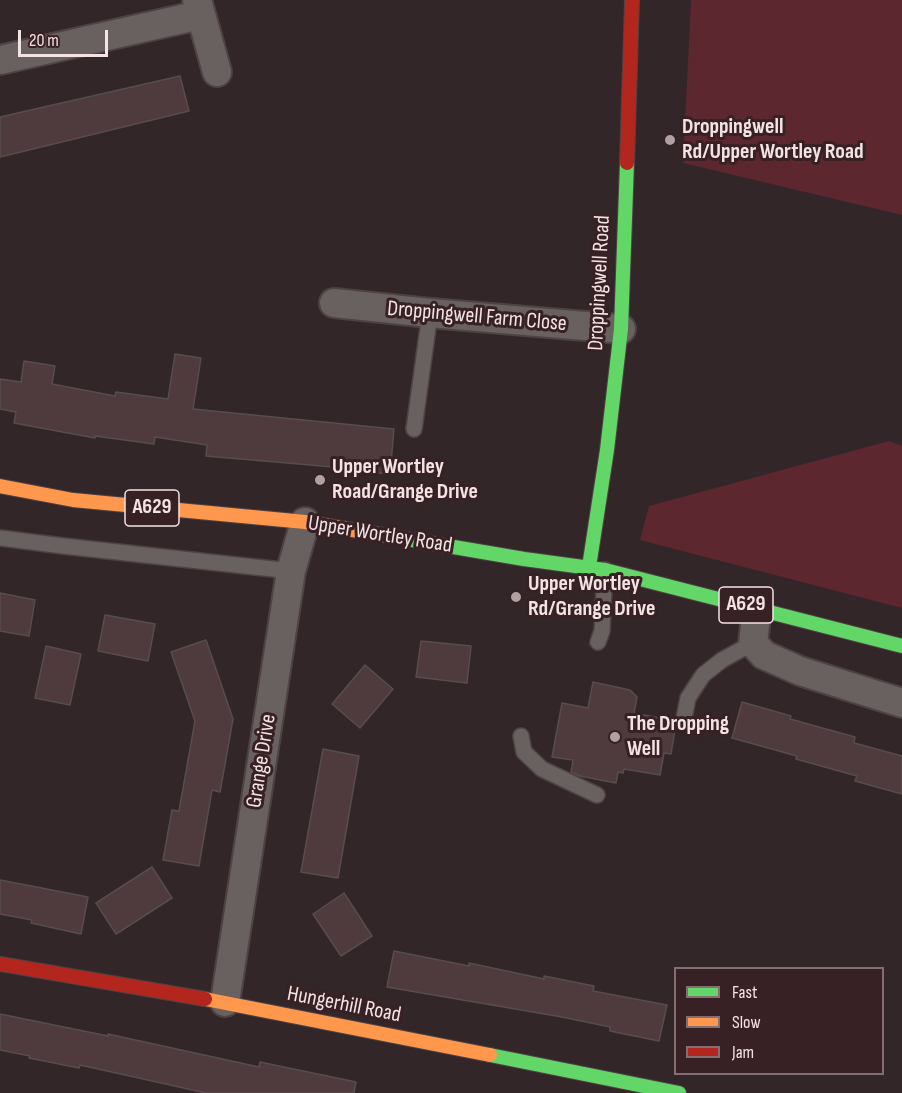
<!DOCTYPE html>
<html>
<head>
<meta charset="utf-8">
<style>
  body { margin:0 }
  #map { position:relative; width:902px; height:1093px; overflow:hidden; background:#332628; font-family:"Sofia Sans Condensed",sans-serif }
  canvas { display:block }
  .legend { position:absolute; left:674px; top:967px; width:210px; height:108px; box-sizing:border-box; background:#382124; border:2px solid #836f71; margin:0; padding:8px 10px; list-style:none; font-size:18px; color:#f3e3e4 }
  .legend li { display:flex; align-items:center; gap:12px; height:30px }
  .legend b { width:30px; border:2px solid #836f71 }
  .scale { position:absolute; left:18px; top:30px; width:90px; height:27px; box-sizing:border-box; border:3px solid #f3e3e4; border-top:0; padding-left:8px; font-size:18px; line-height:21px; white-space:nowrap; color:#f3e3e4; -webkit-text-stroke:4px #382124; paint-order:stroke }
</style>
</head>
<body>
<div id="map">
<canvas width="902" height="1093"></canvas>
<ul class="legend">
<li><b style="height:8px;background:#63d668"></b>Fast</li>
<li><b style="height:8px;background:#ff974d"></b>Slow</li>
<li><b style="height:8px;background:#b3261e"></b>Jam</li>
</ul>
<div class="scale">20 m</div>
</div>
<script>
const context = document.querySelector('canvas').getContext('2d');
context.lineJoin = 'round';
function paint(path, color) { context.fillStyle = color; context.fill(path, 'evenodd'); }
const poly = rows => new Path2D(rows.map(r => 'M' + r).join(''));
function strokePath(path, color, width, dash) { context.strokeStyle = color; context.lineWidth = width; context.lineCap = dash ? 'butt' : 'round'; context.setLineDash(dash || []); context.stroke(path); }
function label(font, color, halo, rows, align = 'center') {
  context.font = font + ' "Sofia Sans Condensed",sans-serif'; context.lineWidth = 6; context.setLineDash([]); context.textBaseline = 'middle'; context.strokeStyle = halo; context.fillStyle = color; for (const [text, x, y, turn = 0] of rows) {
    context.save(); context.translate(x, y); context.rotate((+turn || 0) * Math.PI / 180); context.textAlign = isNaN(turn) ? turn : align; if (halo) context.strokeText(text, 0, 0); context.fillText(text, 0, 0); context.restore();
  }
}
const green = poly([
  [691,0,902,0,902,215,683,163],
  [889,441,902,446,902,608,640,540,649,506]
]);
const building = poly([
  [180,76,189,111,0,157,0,117,180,76],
  [175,354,201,358,193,409,394,429,390,474,345,470,345,468,206,456,207,445,155,437,154,444,95,436,95,438,14,423,16,412,0,409,0,379,21,382,24,361,55,366,52,384,115,396,116,392,168,399,175,354],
  [0,593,35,600,29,636,0,631,0,593],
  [105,615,155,624,148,661,98,651,105,615],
  [206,640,233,719,220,792,212,790,199,866,163,860,172,810,179,811,195,721,171,652,206,640],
  [421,641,471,646,467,683,416,677,421,641],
  [46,646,81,654,70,705,35,698,46,646],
  [365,665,393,689,360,728,332,704,365,665],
  [593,682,630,690,637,697,634,713,675,721,676,724,671,754,664,753,660,775,624,769,623,773,618,772,616,783,580,776,571,772,573,760,552,757,562,703,588,708,593,682],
  [742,702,791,716,790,719,855,737,854,743,902,756,902,794,855,781,857,776,796,759,797,756,732,738,742,702],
  [323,749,359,756,338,878,301,872,323,749],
  [152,867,172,898,116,934,96,903,152,867],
  [0,880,88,897,81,934,31,923,32,920,0,914,0,880],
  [344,893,372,936,341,956,313,914,344,893],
  [394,951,469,966,469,963,544,979,544,976,594,986,593,991,667,1005,659,1041,610,1031,610,1027,562,1017,387,987,394,951],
  [0,1014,108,1036,108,1034,259,1067,260,1062,356,1082,354,1093,206,1093,80,1065,79,1068,29,1058,30,1056,0,1050,0,1014]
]);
const lane = poly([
  [414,429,430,313],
  [0,538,63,546,291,571],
  [598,642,602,631,605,570],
  [684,718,688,698,703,675,722,660,753,643],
  [521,736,524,752,542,769,597,795]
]);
const street = poly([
  [197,0,217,72],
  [0,60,200,15],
  [334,303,430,313,621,329],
  [757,608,753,643,764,655,800,671,902,703],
  [225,1002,291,571,305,522]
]);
const fast = poly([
  [389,536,524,559,605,570,902,646],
  [589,567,607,450,621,329,627,163],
  [490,1055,679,1093]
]);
const slow = poly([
  [0,486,73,500,305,522,389,536],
  [205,999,490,1055]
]);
const jam = poly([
  [627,163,632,0],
  [0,964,205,999]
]);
const markers = [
  [670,140,6,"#b0a1a2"],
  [320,480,6,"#b0a1a2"],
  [516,597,6,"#b0a1a2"],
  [615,737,6,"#b0a1a2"]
];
const shields = [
  [152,508,54],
  [746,605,54]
];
const shieldNames = [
  ["A629",152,508],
  ["A629",746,605]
];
const poiNames = [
  ["Droppingwell",682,127],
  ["Rd/Upper Wortley Road",682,152],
  ["Upper Wortley",332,467],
  ["Road/Grange Drive",332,492],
  ["Upper Wortley",528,584],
  ["Rd/Grange Drive",528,609],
  ["The Dropping",627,724],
  ["Well",627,749]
];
const streetNames = [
  ["Droppingwell Road",600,283,-87],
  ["Droppingwell Farm Close",477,317,5],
  ["Upper Wortley Road",380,535,9],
  ["Grange Drive",262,761,-81],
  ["Hungerhill Road",344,1005,11]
];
paint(green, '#5c272f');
paint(building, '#4f3a3d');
strokePath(building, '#584d4e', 1.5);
strokePath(lane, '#4d4244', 18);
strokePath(street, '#4d4244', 32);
strokePath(fast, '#4d4244', 16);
strokePath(slow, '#4d4244', 16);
strokePath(jam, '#4d4244', 16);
strokePath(lane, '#696060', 15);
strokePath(street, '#696060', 28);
strokePath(fast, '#63d668', 14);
strokePath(slow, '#ff974d', 14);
strokePath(jam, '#b3261e', 14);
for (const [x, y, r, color] of markers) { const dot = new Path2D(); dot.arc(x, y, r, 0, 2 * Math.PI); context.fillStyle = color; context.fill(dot); strokePath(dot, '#382124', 2); }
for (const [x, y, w] of shields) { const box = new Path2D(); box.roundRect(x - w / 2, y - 18, w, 36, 4.5); context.fillStyle = '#382124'; context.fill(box); strokePath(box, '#f3e3e4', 1.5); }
label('bold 21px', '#f3e3e4', null, shieldNames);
label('bold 22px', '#f3e3e4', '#382124', poiNames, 'left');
label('22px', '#f3e3e4', '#382124', streetNames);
</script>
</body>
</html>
